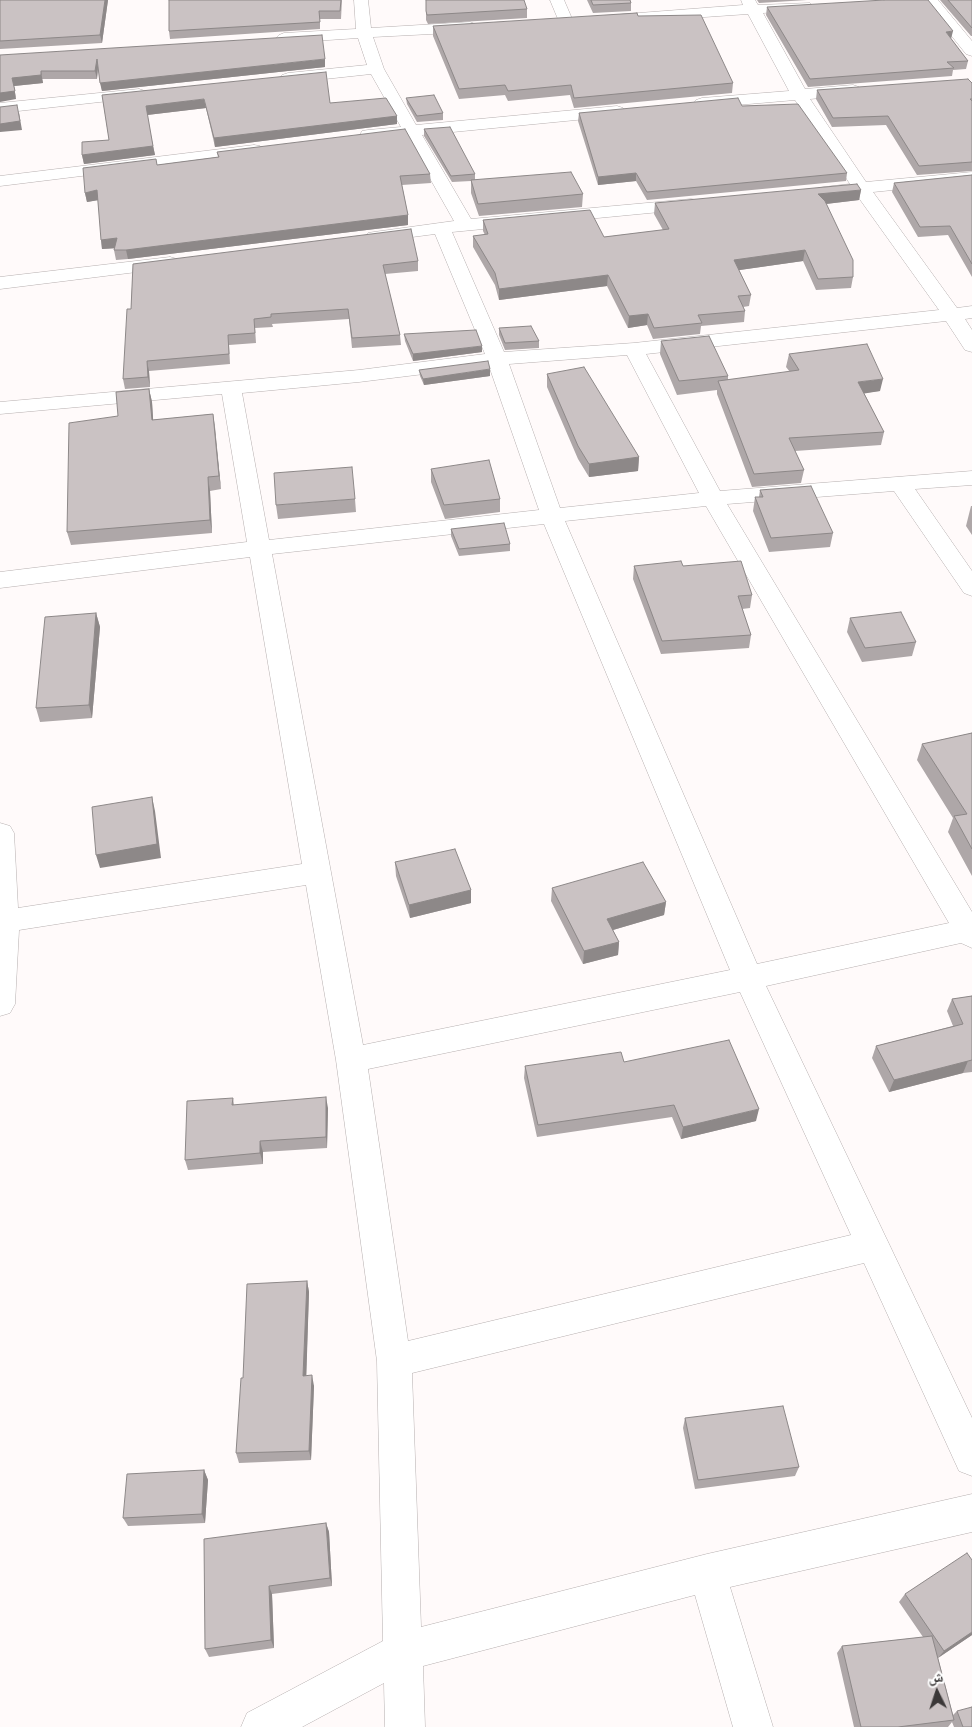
<!DOCTYPE html>
<html>
<head>
<meta charset="utf-8">
<style>
  body { margin:0 }
  #map { position:relative; width:972px; height:1727px; overflow:hidden; background:#fffafa; font-family:"Public Sans","Noto Naskh Arabic",sans-serif }
  canvas { display:block }
  .north { position:absolute; left:912px; top:1667px; width:50px; height:50px; -webkit-text-stroke:4px #fff; paint-order:stroke; rotate:356deg; font-size:14px; font-weight:700; line-height:20px; text-align:center; color:#3b3838 }
  .north::after { content:''; display:block; margin:auto; width:18px; height:22px; background:#3b3838; clip-path:polygon(50% 0,100% 100%,50% 72%,0 100%) }
</style>
</head>
<body>
<div id="map">
<canvas width="972" height="1727"></canvas>
<div class="north">ش</div>
</div>
<script>
const context = document.querySelector('canvas').getContext('2d');
context.lineJoin = 'round';
const poly = rows => new Path2D(rows.map(r => 'M' + r).join(''));
function strokePath(path, color, width, dash) { context.strokeStyle = color; context.lineWidth = width; context.lineCap = dash ? 'butt' : 'round'; context.setLineDash(dash || []); context.stroke(path); }
function paint(path, color) { context.fillStyle = color; context.fill(path, 'evenodd'); }
const minor = poly([
  [354,0,368,0,371,28,470,22,475,24,478,27,475,30,470,32,373,37,384,69,416,125,617,106,623,108,625,111,623,114,617,116,422,135,471,219,691,199,697,200,700,204,697,208,691,209,452,232,504,352,634,343,939,310,856,194,824,197,818,196,815,192,818,188,824,187,850,184,795,100,702,108,696,106,694,103,696,100,702,98,789,91,748,14,618,23,613,21,610,18,613,15,743,5,741,0,755,0,758,5,810,3,812,6,810,9,805,10,763,13,805,89,853,85,859,87,861,90,859,93,853,95,810,99,866,182,972,172,972,182,873,192,957,308,972,306,972,318,965,319,972,330,972,352,965,350,946,321,646,354,720,491,972,471,972,485,915,489,972,571,972,596,964,593,894,491,727,504,972,912,972,948,961,943,766,986,972,1418,972,1476,959,1471,864,1263,412,1373,421,1627,707,1554,972,1494,972,1532,730,1587,773,1727,733,1727,695,1595,423,1666,425,1727,385,1727,384,1683,302,1727,241,1727,247,1713,383,1641,377,1361,336,1060,306,885,19,930,15,1004,10,1013,0,1016,0,823,10,826,14,833,18,908,302,864,250,557,0,588,0,572,247,542,222,394,0,414,0,402,359,370,485,354,435,234,374,242,368,241,365,237,368,233,374,232,454,221,406,136,368,140,362,139,360,135,362,131,368,130,401,127,371,74,288,83,282,81,280,78,282,75,288,73,367,65,358,38,284,43,279,41,276,38,279,35,284,33,356,29,354,0],
  [627,355,699,493,560,508,509,364,627,355],
  [489,366,539,510,269,540,242,393,359,382,489,366],
  [706,506,949,923,757,964,565,521,706,506],
  [544,524,730,970,363,1045,272,554,544,524],
  [740,992,851,1235,408,1341,368,1069,740,992],
  [550,0,564,0,573,21,570,24,560,24,550,0],
  [139,89,145,91,147,94,145,97,0,113,0,103,139,89],
  [254,145,260,146,263,150,260,154,0,186,0,176,254,145],
  [170,257,177,259,179,263,177,267,0,289,0,277,170,257]
]);
const secondary = poly([
  [923,0,938,0,972,41,972,56,966,54,923,0]
]);
const wall = poly([
  [0,0,108,0,102,43,0,49],
  [342,0,341,19,320,19,320,29,170,39,169,31],
  [587,0,630,0,631,3,631,11,593,13],
  [757,0,807,0,759,3],
  [940,0,972,0,972,36,971,36],
  [767,7,951,39,968,61,966,69,953,70,952,76,808,87,766,15],
  [527,9,527,18,428,24,426,20,426,11],
  [638,16,733,83,732,93,574,108,570,95,508,101,505,95,459,99,433,36,433,26],
  [0,55,325,67,102,91,98,68,97,79,42,79,43,83,14,86,16,99],
  [972,83,972,171,917,175,886,125,832,127,816,99,817,90],
  [102,95,397,116,397,124,215,147,206,108,147,115,155,155,84,164,82,155,109,140],
  [406,98,443,113,443,120,417,122,407,104],
  [742,106,847,173,846,181,647,200,636,181,598,185,578,121,579,113],
  [424,129,475,174,475,180,583,194,582,207,479,216,471,193,471,181,452,182,424,136],
  [217,152,430,174,431,183,402,185,408,215,408,225,128,259,116,260,114,250,115,248,102,249,98,200,87,202,85,193,157,165,218,157],
  [972,175,972,277,948,235,918,237,892,192,894,183],
  [861,190,859,200,826,204,853,277,851,288,816,290,803,261,739,270,751,295,749,306,743,307,745,311,744,322,701,326,700,334,653,339,647,325,628,328,607,286,499,300,495,285,473,247,473,236,485,235,483,231,483,220,604,237,663,230,654,214,655,203],
  [418,261,418,271,385,274,400,335,401,345,352,348,349,319,272,324,273,327,255,328,256,343,229,345,230,364,149,371,150,387,125,389,123,379,131,309,133,264],
  [499,328,539,341,539,348,505,350,499,335],
  [404,334,482,352,413,361,405,341],
  [661,341,728,376,728,380,790,372,786,367,789,354,880,391,864,393,884,432,881,445,795,451,804,470,801,483,752,487,717,394,717,390,677,395,660,354],
  [419,370,490,376,424,385,420,376],
  [547,374,639,457,638,471,589,477,578,459,547,387],
  [149,389,152,402,153,420,213,414,221,489,210,491,212,533,71,545,67,532,118,416],
  [431,469,500,499,500,512,445,519,431,482],
  [760,490,833,533,830,547,769,552,753,511,755,497,759,497],
  [355,499,356,512,278,519,276,505],
  [971,506,972,506,972,535,966,526],
  [451,529,510,544,510,551,459,556,451,536],
  [634,566,683,566,752,595,750,608,742,609,751,635,749,648,661,654,633,579],
  [96,613,100,627,92,718,40,722,36,708],
  [850,618,916,642,912,656,862,662,847,632],
  [972,733,972,876,948,832,953,818,917,760,922,744],
  [395,862,471,890,471,903,410,918,396,876],
  [552,888,666,902,664,915,613,930,619,942,618,955,583,964,551,901],
  [972,996,972,1072,963,1073,889,1092,872,1058,876,1046,953,1026,947,1011,952,999],
  [624,1062,756,1121,681,1139,672,1117,537,1137,524,1078,525,1066],
  [233,1098,234,1105,328,1108,327,1148,263,1152,263,1164,188,1170,185,1160],
  [307,1281,309,1292,306,1376,314,1386,311,1460,239,1463,236,1453,243,1378],
  [685,1418,799,1467,795,1476,695,1489,683,1428],
  [204,1470,208,1480,205,1523,128,1526,123,1518],
  [326,1523,329,1532,332,1586,272,1594,274,1648,209,1657,205,1649],
  [905,1594,972,1635,938,1658,953,1715,957,1711,972,1727,954,1727,952,1722,948,1727,854,1727,837,1653,842,1646,923,1637,899,1602]
]);
const shadedWall = poly([
  [105,0,108,0,102,43,100,35],
  [953,31,951,39,946,32],
  [97,59,98,67,97,79,95,71],
  [325,59,325,67,102,91,100,83],
  [41,71,43,83,14,86,16,99,0,102,0,93,12,78],
  [204,99,206,108,147,115,146,106],
  [19,113,22,130,0,132,0,124],
  [397,116,397,124,215,147,214,138],
  [153,146,155,155,84,164,82,155],
  [636,173,636,181,598,185,598,177],
  [97,190,99,200,87,202,85,193],
  [861,190,859,200,817,205,818,194],
  [408,215,408,225,128,259,126,250],
  [117,238,119,248,102,249,101,240],
  [805,250,803,261,733,271,734,260],
  [608,275,607,286,499,300,499,289],
  [648,314,647,325,628,328,629,316],
  [482,346,482,352,413,361,413,354],
  [147,361,149,371,150,387,148,377],
  [490,369,490,376,424,385,423,379],
  [883,379,880,391,855,395,858,382],
  [149,389,152,402,154,433,152,420],
  [213,414,215,427,221,489,219,476],
  [639,457,638,471,589,477,589,464],
  [208,477,210,491,212,533,210,520],
  [96,613,100,627,92,718,89,705],
  [152,797,155,811,161,858,100,868,96,855],
  [471,890,471,903,410,918,409,905],
  [666,902,664,915,606,932,607,919],
  [619,942,618,955,583,964,584,951],
  [968,1061,963,1073,889,1092,894,1080],
  [326,1097,328,1108,327,1148,326,1137],
  [759,1109,756,1121,681,1139,683,1127],
  [260,1141,263,1152,263,1164,260,1153],
  [307,1281,309,1292,306,1386,303,1376],
  [312,1375,314,1386,311,1460,309,1451],
  [204,1470,208,1480,205,1523,202,1514],
  [326,1523,329,1532,332,1586,330,1578],
  [269,1586,272,1594,274,1648,271,1640],
  [972,1632,972,1635,938,1658,944,1651]
]);
const building = poly([
  [0,0,105,0,100,35,0,41,0,0],
  [169,0,341,0,340,11,319,11,320,22,169,31,169,0],
  [426,0,524,0,527,9,427,15,426,11,426,0],
  [591,0,630,0,631,3,593,5,591,0],
  [884,0,928,0,953,31,946,32,968,61,947,62,954,68,810,79,767,7,884,0],
  [948,0,972,0,972,28,948,0],
  [637,13,638,16,701,15,733,83,574,98,571,85,508,91,505,85,459,89,433,26,637,13],
  [322,35,325,59,100,83,97,59,95,71,41,71,41,75,12,78,15,91,0,93,0,55,322,35],
  [326,72,330,103,386,98,397,116,214,138,204,99,146,106,153,146,82,155,82,142,109,140,102,95,326,72],
  [968,79,972,83,972,99,970,99,972,101,972,162,919,166,888,116,833,118,817,90,968,79],
  [434,95,443,113,417,116,406,98,434,95],
  [738,98,742,106,798,104,847,173,647,192,636,173,598,177,579,113,738,98],
  [17,105,20,121,0,124,0,107,17,105],
  [450,127,475,174,451,176,424,129,450,127],
  [405,129,430,174,400,176,408,215,126,250,114,250,117,238,101,240,97,190,85,193,83,168,156,159,157,165,219,157,217,152,405,129],
  [571,172,583,194,478,204,471,180,571,172],
  [972,175,972,264,950,226,920,227,894,183,972,175],
  [857,184,861,190,818,194,825,201,853,260,853,277,818,279,805,250,734,260,751,295,738,296,745,311,698,315,702,323,654,328,648,314,629,316,608,275,499,289,495,273,473,236,488,234,483,220,590,210,604,237,669,229,655,203,857,184],
  [411,229,418,261,383,265,400,335,352,338,348,309,271,314,271,317,254,319,255,333,228,335,229,354,147,361,148,377,123,379,127,309,131,309,133,264,411,229],
  [531,326,539,341,505,343,499,328,531,326],
  [476,330,482,346,413,354,404,334,476,330],
  [709,336,728,376,679,381,661,341,709,336],
  [867,344,883,379,858,382,884,432,789,438,804,470,754,474,718,381,799,370,789,354,867,344],
  [488,361,490,369,423,379,419,370,488,361],
  [584,367,639,457,589,464,578,446,547,374,584,367],
  [149,389,152,420,213,414,219,476,208,477,210,520,67,532,69,423,118,416,116,392,149,389],
  [489,460,500,499,444,505,431,469,489,460],
  [352,467,355,499,276,505,274,473,352,467],
  [811,486,833,533,771,538,755,497,763,497,760,490,811,486],
  [504,523,510,544,459,549,451,529,504,523],
  [681,561,683,566,741,561,752,595,738,596,751,635,662,641,634,566,681,561],
  [901,612,916,642,865,648,850,618,901,612],
  [96,613,89,705,36,708,45,617,96,613],
  [972,733,972,849,954,816,967,814,922,744,972,733],
  [152,797,157,844,96,855,92,807,152,797],
  [455,849,471,890,409,905,395,862,455,849],
  [643,862,666,902,607,919,619,942,584,951,552,888,643,862],
  [972,996,972,1060,894,1080,876,1046,963,1024,952,999,972,996],
  [729,1040,759,1109,683,1127,674,1105,538,1125,525,1066,621,1052,624,1062,729,1040],
  [326,1097,326,1137,260,1141,260,1153,185,1160,187,1101,233,1098,232,1105,326,1097],
  [307,1281,303,1376,312,1375,309,1451,236,1453,241,1378,243,1378,247,1284,307,1281],
  [783,1406,799,1467,698,1480,685,1418,783,1406],
  [204,1470,202,1514,123,1518,127,1474,204,1470],
  [326,1523,330,1578,269,1586,271,1640,205,1649,204,1539,326,1523],
  [967,1553,972,1560,972,1632,944,1651,905,1594,967,1553],
  [932,1636,954,1720,898,1727,861,1727,842,1646,932,1636],
  [972,1707,972,1727,963,1727,957,1711,972,1707]
]);
strokePath(minor, '#b6afaf', 1);
strokePath(secondary, '#b6afaf', 1);
paint(minor, '#fff');
paint(secondary, '#fff');
paint(wall, '#aea7a8');
paint(shadedWall, '#8d8888');
paint(building, '#cac2c3');
strokePath(building, '#8d8888', 1);
</script>
</body>
</html>
